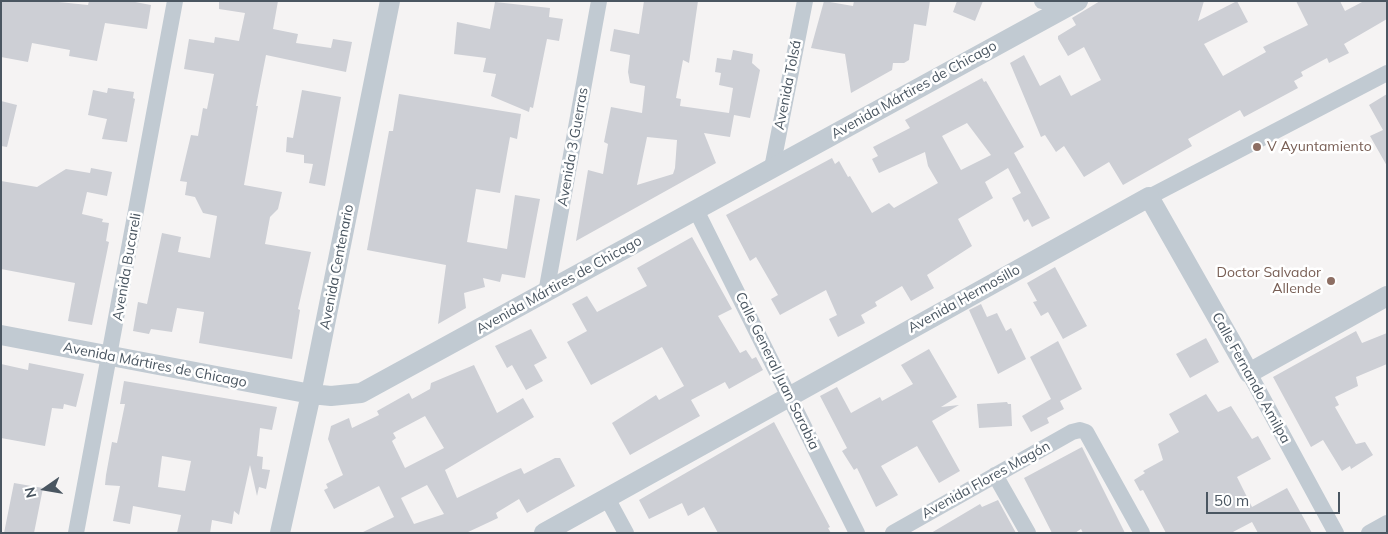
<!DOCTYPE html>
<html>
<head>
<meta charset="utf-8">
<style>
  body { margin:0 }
  #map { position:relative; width:1388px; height:534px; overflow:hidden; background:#f5f3f3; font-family:Mulish,sans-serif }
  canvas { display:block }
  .frame { position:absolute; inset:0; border:2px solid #4a5661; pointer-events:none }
  .north { position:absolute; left:20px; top:464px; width:50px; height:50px; -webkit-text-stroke:4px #fff; paint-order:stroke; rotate:257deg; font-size:14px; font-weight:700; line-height:20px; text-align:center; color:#4a5661 }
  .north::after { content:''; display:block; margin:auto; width:18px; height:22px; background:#4a5661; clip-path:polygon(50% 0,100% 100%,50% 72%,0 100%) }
  .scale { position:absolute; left:1206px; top:492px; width:134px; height:22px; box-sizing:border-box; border:2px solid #4a5661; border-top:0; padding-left:6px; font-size:15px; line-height:18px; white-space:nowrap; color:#4a5661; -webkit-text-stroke:4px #fff; paint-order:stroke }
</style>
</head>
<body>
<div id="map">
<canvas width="1388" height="534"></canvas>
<div class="frame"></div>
<div class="north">N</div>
<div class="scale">50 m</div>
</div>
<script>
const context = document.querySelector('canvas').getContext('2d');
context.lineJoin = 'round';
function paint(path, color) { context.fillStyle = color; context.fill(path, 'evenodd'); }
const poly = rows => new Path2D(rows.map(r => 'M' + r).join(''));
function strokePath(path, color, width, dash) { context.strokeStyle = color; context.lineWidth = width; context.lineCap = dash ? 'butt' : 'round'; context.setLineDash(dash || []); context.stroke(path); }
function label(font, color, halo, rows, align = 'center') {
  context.font = font + ' Mulish,sans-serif'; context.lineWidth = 5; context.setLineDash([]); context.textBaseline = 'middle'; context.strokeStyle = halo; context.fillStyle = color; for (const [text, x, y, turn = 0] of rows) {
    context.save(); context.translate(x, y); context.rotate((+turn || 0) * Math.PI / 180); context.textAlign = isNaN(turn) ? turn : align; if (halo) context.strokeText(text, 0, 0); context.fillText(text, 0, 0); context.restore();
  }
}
const building = poly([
  [1,1,49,1,88,5,89,1,130,1,151,5,147,29,105,23,97,61,69,56,70,50,32,43,28,62,1,57],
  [219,1,278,1,273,29,298,34,296,43,331,48,333,39,352,42,346,72,266,55,256,106,258,106,244,185,282,192,278,209,270,217,265,244,311,252,298,309,300,310,292,359,199,343,204,312,177,308,172,332,151,329,149,334,133,331,138,302,147,304,162,233,181,237,178,252,210,258,217,216,203,213,195,197,185,195,187,182,180,181,191,135,198,136,203,108,207,109,214,74,184,69,189,39,214,43,215,37,239,41,245,13,219,9],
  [644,1,698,1,689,63,683,60,676,98,681,99,680,106,729,113,733,88,719,85,721,73,715,72,717,58,731,60,733,50,753,54,752,63,760,70,750,118,734,115,730,137,704,133,716,163,576,241,588,170,603,174,608,144,604,142,611,107,642,113,645,86,630,83,628,72,630,55,610,51,614,29,639,34],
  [647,137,677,140,675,168,673,174,637,185],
  [824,1,853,6,854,1,930,1,926,26,914,24,909,60,904,63,893,63,892,70,851,93,845,54,811,48],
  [957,1,983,1,975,21,953,12],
  [1100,1,1204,1,1198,21,1237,1,1248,22,1204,44,1223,76,1266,52,1263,47,1308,25,1296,1,1340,1,1345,11,1364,1,1387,1,1387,19,1344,44,1349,53,1329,63,1327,58,1301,72,1303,76,1294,81,1298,88,1244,117,1240,110,1188,139,1192,146,1123,185,1109,162,1084,177,1064,146,1056,152,1045,135,1041,137,1010,63,1024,55,1040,86,1060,75,1071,96,1101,80,1084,47,1068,56,1058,39,1058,36,1076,25,1072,18],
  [495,2,550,8,549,17,563,19,559,41,547,39,533,108,530,107,529,112,491,96,496,74,483,72,486,58,454,54,457,22,490,29],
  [982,78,984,82,986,81,1024,147,1014,153,1050,218,1032,227,1028,219,1024,222,1012,198,1021,193,1008,168,985,182,993,198,958,219,972,246,927,275,934,288,911,301,902,286,875,302,877,306,861,315,865,323,838,337,829,319,837,315,826,290,780,315,771,299,778,295,756,257,750,261,726,215,832,158,835,164,839,161,848,177,850,176,872,213,889,203,894,208,938,183,928,166,925,152,879,173,872,159,878,156,873,147,910,128,905,120],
  [967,123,991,155,961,170,942,136],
  [108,88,134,92,133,98,135,99,127,142,102,139,107,119,88,115,93,90,107,93],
  [302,90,341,97,325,186,309,183,313,164,304,163,304,155,286,152,287,137,293,138],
  [399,94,521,114,517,139,510,137,500,193,476,189,467,242,507,249,515,195,540,199,525,278,502,274,500,282,483,278,485,287,464,293,466,308,438,324,446,265,367,250,389,131,393,131],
  [1387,94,1387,166,1370,136,1383,130,1369,105],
  [1,101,17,105,7,147,1,146],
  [91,168,112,172,107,196,87,192,82,214,103,219,102,222,109,223,106,241,109,242,92,325,68,321,75,283,1,269,1,181,37,187,66,169,90,173],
  [692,237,732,309,718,316,740,353,746,350,752,359,756,357,763,370,729,389,725,382,691,400,700,416,630,455,612,423,656,395,659,400,684,386,662,347,591,385,567,342,587,331,572,304,587,296,597,312,647,286,637,268],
  [1055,267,1087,326,1063,339,1048,312,1041,316,1033,302,1037,301,1027,283],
  [981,304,987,317,997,313,1006,331,1011,328,1026,359,998,374,969,310],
  [531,329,547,358,534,365,543,381,526,390,512,365,507,368,495,346],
  [1356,331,1362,343,1387,333,1387,364,1356,377,1358,386,1335,397,1339,405,1335,407,1356,444,1365,442,1373,455,1351,469,1350,466,1342,471,1323,440,1311,447,1273,377],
  [1206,338,1219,362,1190,378,1176,354],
  [1058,341,1082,389,1060,401,1064,409,1047,418,1049,423,1031,432,1022,416,1051,399,1030,357],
  [929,349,957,397,941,407,959,405,932,421,960,471,939,483,917,446,881,466,898,495,876,507,857,468,854,470,842,451,847,448,820,396,837,387,851,413,880,397,882,401,913,384,901,365],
  [29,363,84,374,76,407,64,404,63,409,52,408,45,446,1,438,1,364,28,370],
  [474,365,497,413,523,398,534,417,445,470,457,498,509,473,521,468,524,474,555,458,560,458,575,486,527,513,519,499,496,513,498,518,466,533,361,533,394,517,379,486,334,509,324,490,328,488,326,484,343,475,328,439,331,426,349,418,352,428,379,415,377,411,409,393,412,399,430,389,431,383],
  [425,416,444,448,405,468,392,441,396,438,393,433],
  [427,485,444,514,414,524,401,498],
  [124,381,277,407,272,430,260,428,257,456,263,457,262,469,270,470,266,489,259,487,257,496,250,465,239,515,234,511,232,524,212,520,210,533,177,533,181,515,133,506,130,524,113,521,120,486,105,485,106,475,112,442,117,443,125,404,120,404],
  [162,456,191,461,185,491,158,487],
  [1206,394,1218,412,1231,406,1252,439,1258,436,1271,459,1237,477,1252,507,1287,488,1312,533,1258,533,1252,522,1231,533,1166,533,1143,490,1140,491,1134,480,1145,473,1143,471,1163,460,1158,444,1179,432,1169,414],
  [1007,402,1008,404,1011,404,1012,426,979,428,977,404],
  [774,422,830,527,828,528,831,533,718,533,704,507,688,516,682,503,649,519,639,500],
  [1082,447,1125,533,1083,533,1081,529,1075,533,1052,533,1024,478],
  [14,483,43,488,34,533,4,533],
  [998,500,1016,533,931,533,980,504,982,507]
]);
const minor = poly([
  [1042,1,1067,7],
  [772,168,805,1],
  [1149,197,1387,73],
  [696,210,857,533],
  [546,293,599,1],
  [1249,373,1336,533],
  [995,475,1028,533],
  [607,498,626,533],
  [76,533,175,1],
  [893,533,1072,432,1080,430,1086,432,1142,533],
  [1369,533,1387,523]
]);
const tertiary = poly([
  [1,335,311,394,331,396,361,393,1078,1],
  [280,533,311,394,390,1],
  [544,533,1149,197,1249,373,1387,296]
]);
const markers = [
  [1257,147,5,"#8d6e63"],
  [1331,281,5,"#8d6e63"]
];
const streetNames = [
  ["Avenida Tolsá",788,85,-79],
  ["Avenida Mártires de Chicago",914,90,-29],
  ["Avenida 3 Guerras",573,147,-80],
  ["Avenida Bucareli",127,267,-80],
  ["Avenida Centenario",337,267,-79],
  ["Avenida Mártires de Chicago",559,285,-29],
  ["Avenida Hermosillo",964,299,-29],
  ["Avenida Mártires de Chicago",155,365,11],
  ["Calle General Juan Sarabia",777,371,64],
  ["Calle Fernando Amilpa",1251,378,61],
  ["Avenida Flores Magón",986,480,-29]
];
const educationNames = [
  ["V Ayuntamiento",1267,147],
  ["Doctor Salvador",1321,273,"right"],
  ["Allende",1321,289,"right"]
];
paint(building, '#cdcfd5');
strokePath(minor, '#c1cad2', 16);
strokePath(tertiary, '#c1cad2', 20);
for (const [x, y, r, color] of markers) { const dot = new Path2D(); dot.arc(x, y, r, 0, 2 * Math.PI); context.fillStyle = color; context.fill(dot); strokePath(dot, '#fff', 2); }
label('14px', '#4a5661', '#fff', streetNames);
label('14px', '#785e54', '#fff', educationNames, 'left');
</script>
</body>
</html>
